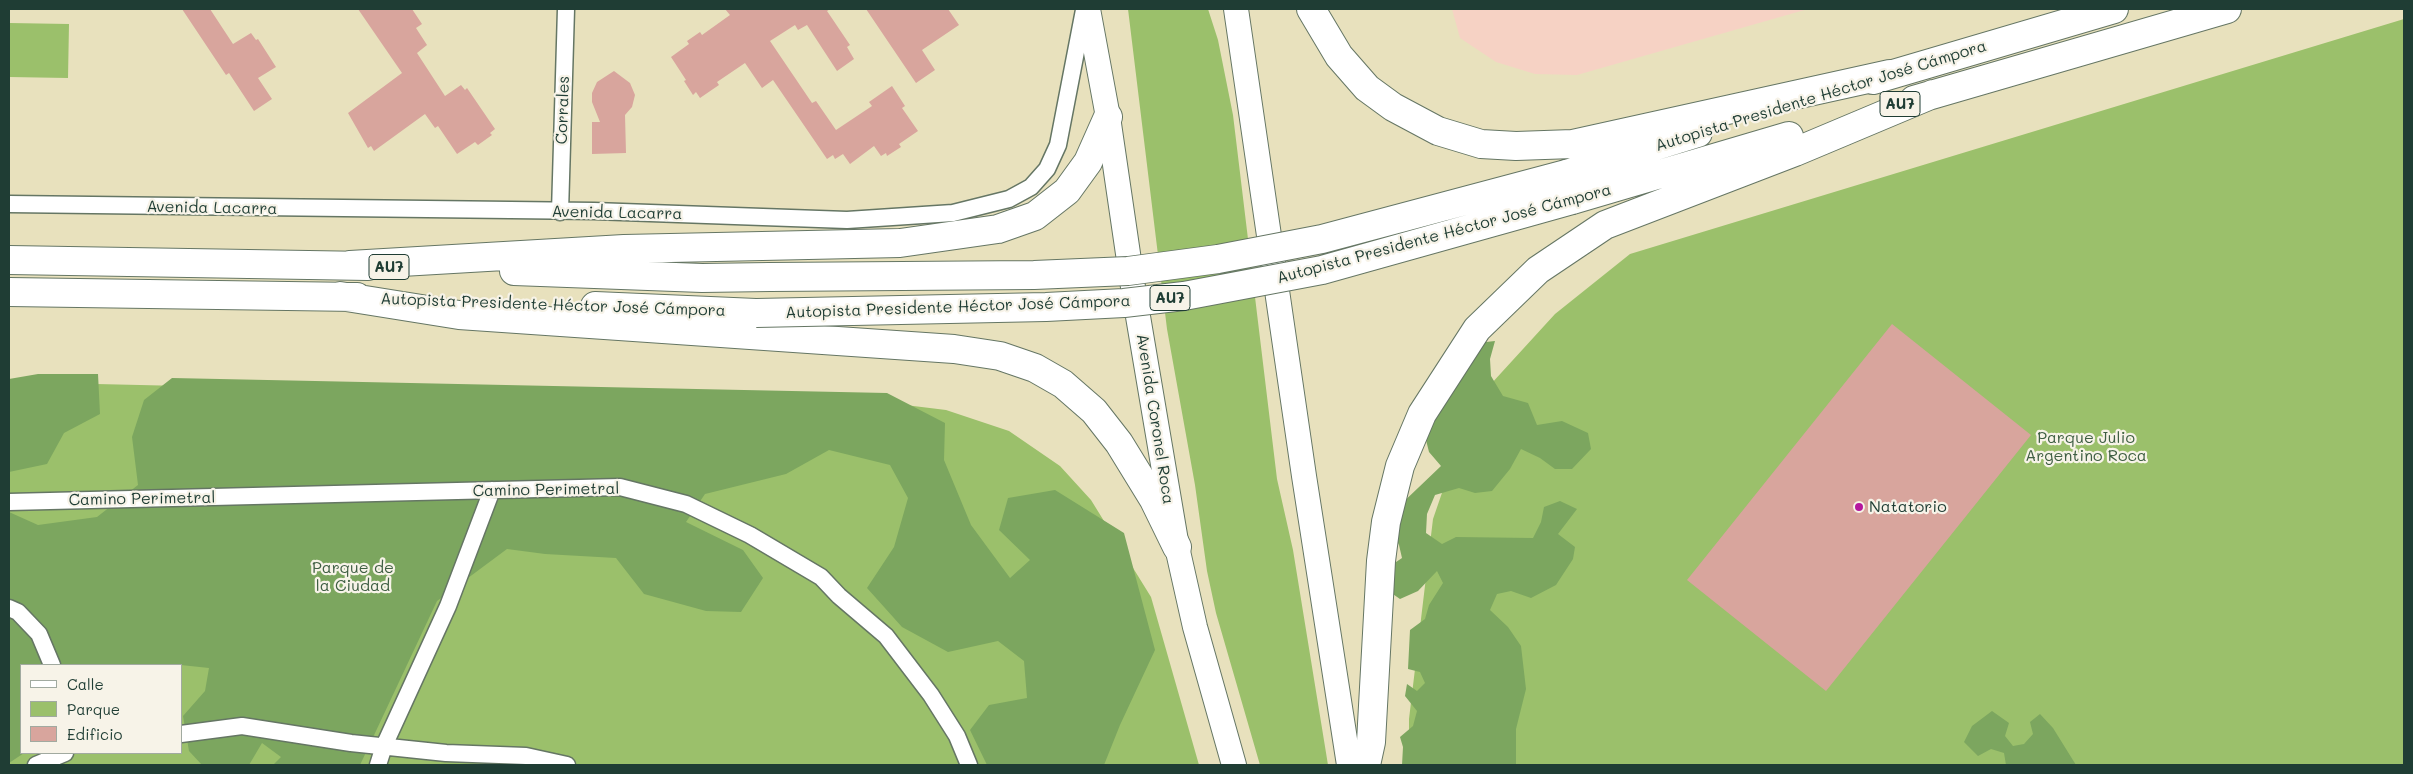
<!DOCTYPE html>
<html>
<head>
<meta charset="utf-8">
<style>
  body { margin:0 }
  #map { position:relative; width:2413px; height:774px; overflow:hidden; background:#e8e1bd; font-family:Mali,sans-serif }
  canvas { display:block }
  .frame { position:absolute; inset:0; border:10px solid #1f3d34; pointer-events:none }
  .legend { position:absolute; left:20px; top:664px; width:162px; height:90px; box-sizing:border-box; background:#f7f3e8; border:1px solid #a1aaa0; margin:0; padding:6px 9px; list-style:none; font-size:15px; color:#1f3d34 }
  .legend li { display:flex; align-items:center; gap:10px; height:25px }
  .legend b { width:25px; border:1px solid #a1aaa0 }
</style>
</head>
<body>
<div id="map">
<canvas width="2413" height="774"></canvas>
<div class="frame"></div>
<ul class="legend">
<li><b style="height:6px;background:#fff"></b>Calle</li>
<li><b style="height:14px;background:#9bc06b"></b>Parque</li>
<li><b style="height:14px;background:#d8a59d"></b>Edificio</li>
</ul>
</div>
<script>
const context = document.querySelector('canvas').getContext('2d');
context.lineJoin = 'round';
function paint(path, color) { context.fillStyle = color; context.fill(path, 'evenodd'); }
const poly = rows => new Path2D(rows.map(r => 'M' + r).join(''));
function strokePath(path, color, width, dash) { context.strokeStyle = color; context.lineWidth = width; context.lineCap = dash ? 'butt' : 'round'; context.setLineDash(dash || []); context.stroke(path); }
function label(font, color, halo, rows, align = 'center') {
  context.font = font + ' Mali,sans-serif'; context.lineWidth = 4.5; context.setLineDash([]); context.textBaseline = 'middle'; context.strokeStyle = halo; context.fillStyle = color; for (const [text, x, y, turn = 0] of rows) {
    context.save(); context.translate(x, y); context.rotate((+turn || 0) * Math.PI / 180); context.textAlign = isNaN(turn) ? turn : align; if (halo) context.strokeText(text, 0, 0); context.fillText(text, 0, 0); context.restore();
  }
}
const built = poly([
  [1452,9,1808,9,1577,75,1535,74,1496,62,1460,38]
]);
const green = poly([
  [1128,9,1208,9,1218,40,1233,115,1277,479,1293,550,1328,765,1260,765,1216,613,1207,571,1195,485,1167,329],
  [2404,19,2404,765,1409,765,1409,719,1433,519,1456,452,1491,384,1555,314,1630,254],
  [9,23,69,24,68,78,9,77],
  [9,382,881,402,946,410,1009,431,1060,466,1091,500,1151,597,1199,765,9,765],
  [21,665,181,665,181,753,21,753]
]);
const forest = poly([
  [1495,341,1490,359,1491,376,1503,396,1528,403,1537,425,1562,421,1588,433,1591,449,1572,469,1555,469,1540,458,1521,449,1510,469,1492,491,1475,493,1459,488,1435,495,1427,514,1426,533,1442,544,1456,537,1533,538,1541,522,1544,507,1560,501,1577,509,1558,534,1575,547,1573,559,1556,585,1531,598,1511,591,1497,594,1490,610,1508,627,1521,646,1526,689,1516,729,1516,765,1402,765,1403,747,1400,737,1413,726,1417,711,1405,696,1407,684,1417,691,1425,683,1420,672,1408,669,1410,630,1425,619,1429,605,1443,583,1437,571,1418,591,1400,599,1387,590,1387,568,1402,558,1399,545,1391,529,1396,509,1441,466,1429,452,1424,432,1477,343],
  [38,374,98,374,100,414,64,433,47,464,9,472,9,379],
  [172,378,887,393,945,423,944,460,971,525,1010,578,1030,560,999,530,1008,498,1055,490,1124,533,1155,650,1120,725,1104,765,987,765,970,730,989,705,1027,698,1024,661,998,641,948,652,902,627,867,588,894,547,908,498,890,465,829,450,786,474,705,494,686,522,743,550,763,578,741,612,706,611,644,594,616,558,545,554,507,549,437,601,360,765,273,765,281,757,262,743,249,765,202,765,189,751,183,716,205,691,209,668,181,665,21,665,21,753,24,753,9,763,9,512,38,525,97,517,138,485,132,437,144,400],
  [1992,711,2009,723,2005,736,2013,746,2024,744,2033,734,2030,722,2040,714,2053,728,2076,765,2006,765,2004,753,1991,749,1978,756,1964,742,1972,726]
]);
const building = poly([
  [182,9,210,9,233,44,251,33,256,40,258,39,276,67,258,78,272,99,254,111,229,73,226,75],
  [358,9,412,9,422,24,416,28,427,45,417,53,445,96,461,85,465,90,467,88,495,129,490,133,492,135,478,145,475,142,457,154,438,126,435,128,425,114,374,151,371,146,368,148,348,113,402,73],
  [725,9,830,9,827,11,850,45,847,47,854,59,837,71,807,25,798,30,795,25,770,41,812,103,816,101,836,130,872,106,869,102,892,86,905,106,902,108,918,131,899,144,901,147,887,156,886,153,881,156,874,146,850,164,843,154,835,159,833,155,827,159,773,80,762,88,745,63,717,82,719,85,700,98,696,92,693,95,684,81,686,80,671,57,689,44,687,41,700,32,702,35,730,15],
  [866,9,948,9,959,25,922,50,935,70,916,83],
  [614,71,630,83,635,95,632,107,625,115,626,153,592,154,592,122,600,122,592,102,592,93,597,82],
  [1892,324,2031,435,1826,691,1687,580]
]);
const street = poly([
  [9,204,594,211,847,220,953,213,1009,199,1031,187,1047,169,1058,145,1084,10],
  [560,212,566,9],
  [9,502,620,487,686,504,750,535,821,577,839,596,886,636,931,695,957,736,969,765],
  [9,608,18,612,39,634,52,665],
  [181,734,242,726,351,743,446,753,526,756,567,765],
  [36,765,65,753],
  [378,765,384,746,448,606,492,490]
]);
const secondary = poly([
  [1088,9,1108,117,1132,281,1177,547,1195,627,1234,765],
  [1236,9,1304,476,1349,765]
]);
const highway = poly([
  [1311,9,1339,56,1367,88,1393,107,1438,131,1481,144,1516,146,1573,144,1890,74],
  [1873,80,2114,9],
  [1914,100,2227,9],
  [1566,174,1698,133],
  [1572,200,1789,136],
  [9,260,368,266],
  [350,265,624,249,900,243,998,229,1035,216,1067,191,1088,162,1108,117],
  [514,271,702,278,770,277],
  [9,292,357,297],
  [340,296,459,315,954,349,1000,356,1035,368,1063,384,1094,411,1119,443,1154,500,1177,547],
  [595,306,756,313],
  [1366,765,1371,742,1381,561,1386,522,1400,466,1422,414,1477,329,1538,270,1605,225,1795,152,1933,94]
]);
const highwayBridge = poly([
  [770,277,1034,275,1128,271,1218,259,1322,239,1566,174],
  [756,313,1046,307,1124,303,1184,296,1322,270,1572,200]
]);
const markers = [
  [1859,507,5,"#b5179e"]
];
const shields = [
  [1900,104,40],
  [389,267,40],
  [1170,298,40]
];
const shieldNames = [
  ["AU7",1900,104],
  ["AU7",389,267],
  ["AU7",1170,298]
];
const streetNames = [
  ["Autopista Presidente Héctor José Cámpora",1821,96,-17],
  ["Corrales",563,110,-88],
  ["Avenida Lacarra",212,208,1],
  ["Avenida Lacarra",617,213,1],
  ["Autopista Presidente Héctor José Cámpora",1444,234,-15],
  ["Autopista Presidente Héctor José Cámpora",553,305,2],
  ["Autopista Presidente Héctor José Cámpora",958,307,-2],
  ["Avenida Coronel Roca",1155,419,81],
  ["Camino Perimetral",546,490,-1],
  ["Camino Perimetral",142,499,-1]
];
const parkNames = [
  ["Parque Julio",2086,438],
  ["Argentino Roca",2086,456],
  ["Parque de",353,568],
  ["la Ciudad",353,586]
];
const poiNames = [
  ["Natatorio",1869,507]
];
paint(built, '#f6d2c4');
paint(green, '#9bc06b');
paint(forest, '#7ca65f');
paint(building, '#d8a59d');
strokePath(street, '#657664', 19);
strokePath(secondary, '#657664', 26);
strokePath(highway, '#657664', 30);
strokePath(street, '#fff', 16);
strokePath(secondary, '#fff', 24);
strokePath(highway, '#fff', 28);
strokePath(highwayBridge, '#657664', 30, []);
strokePath(highwayBridge, '#fff', 28);
for (const [x, y, r, color] of markers) { const dot = new Path2D(); dot.arc(x, y, r, 0, 2 * Math.PI); context.fillStyle = color; context.fill(dot); strokePath(dot, '#f7f3e8', 2); }
for (const [x, y, w] of shields) { const box = new Path2D(); box.roundRect(x - w / 2, y - 12.5, w, 25, 4); context.fillStyle = '#f7f3e8'; context.fill(box); strokePath(box, '#1f3d34', 1); }
label('bold 15px', '#1f3d34', null, shieldNames);
label('16px', '#1f3d34', '#f7f3e8', streetNames);
label('16px', '#3e5e42', '#f7f3e8', parkNames);
label('16px', '#1f3d34', '#f7f3e8', poiNames, 'left');
</script>
</body>
</html>
